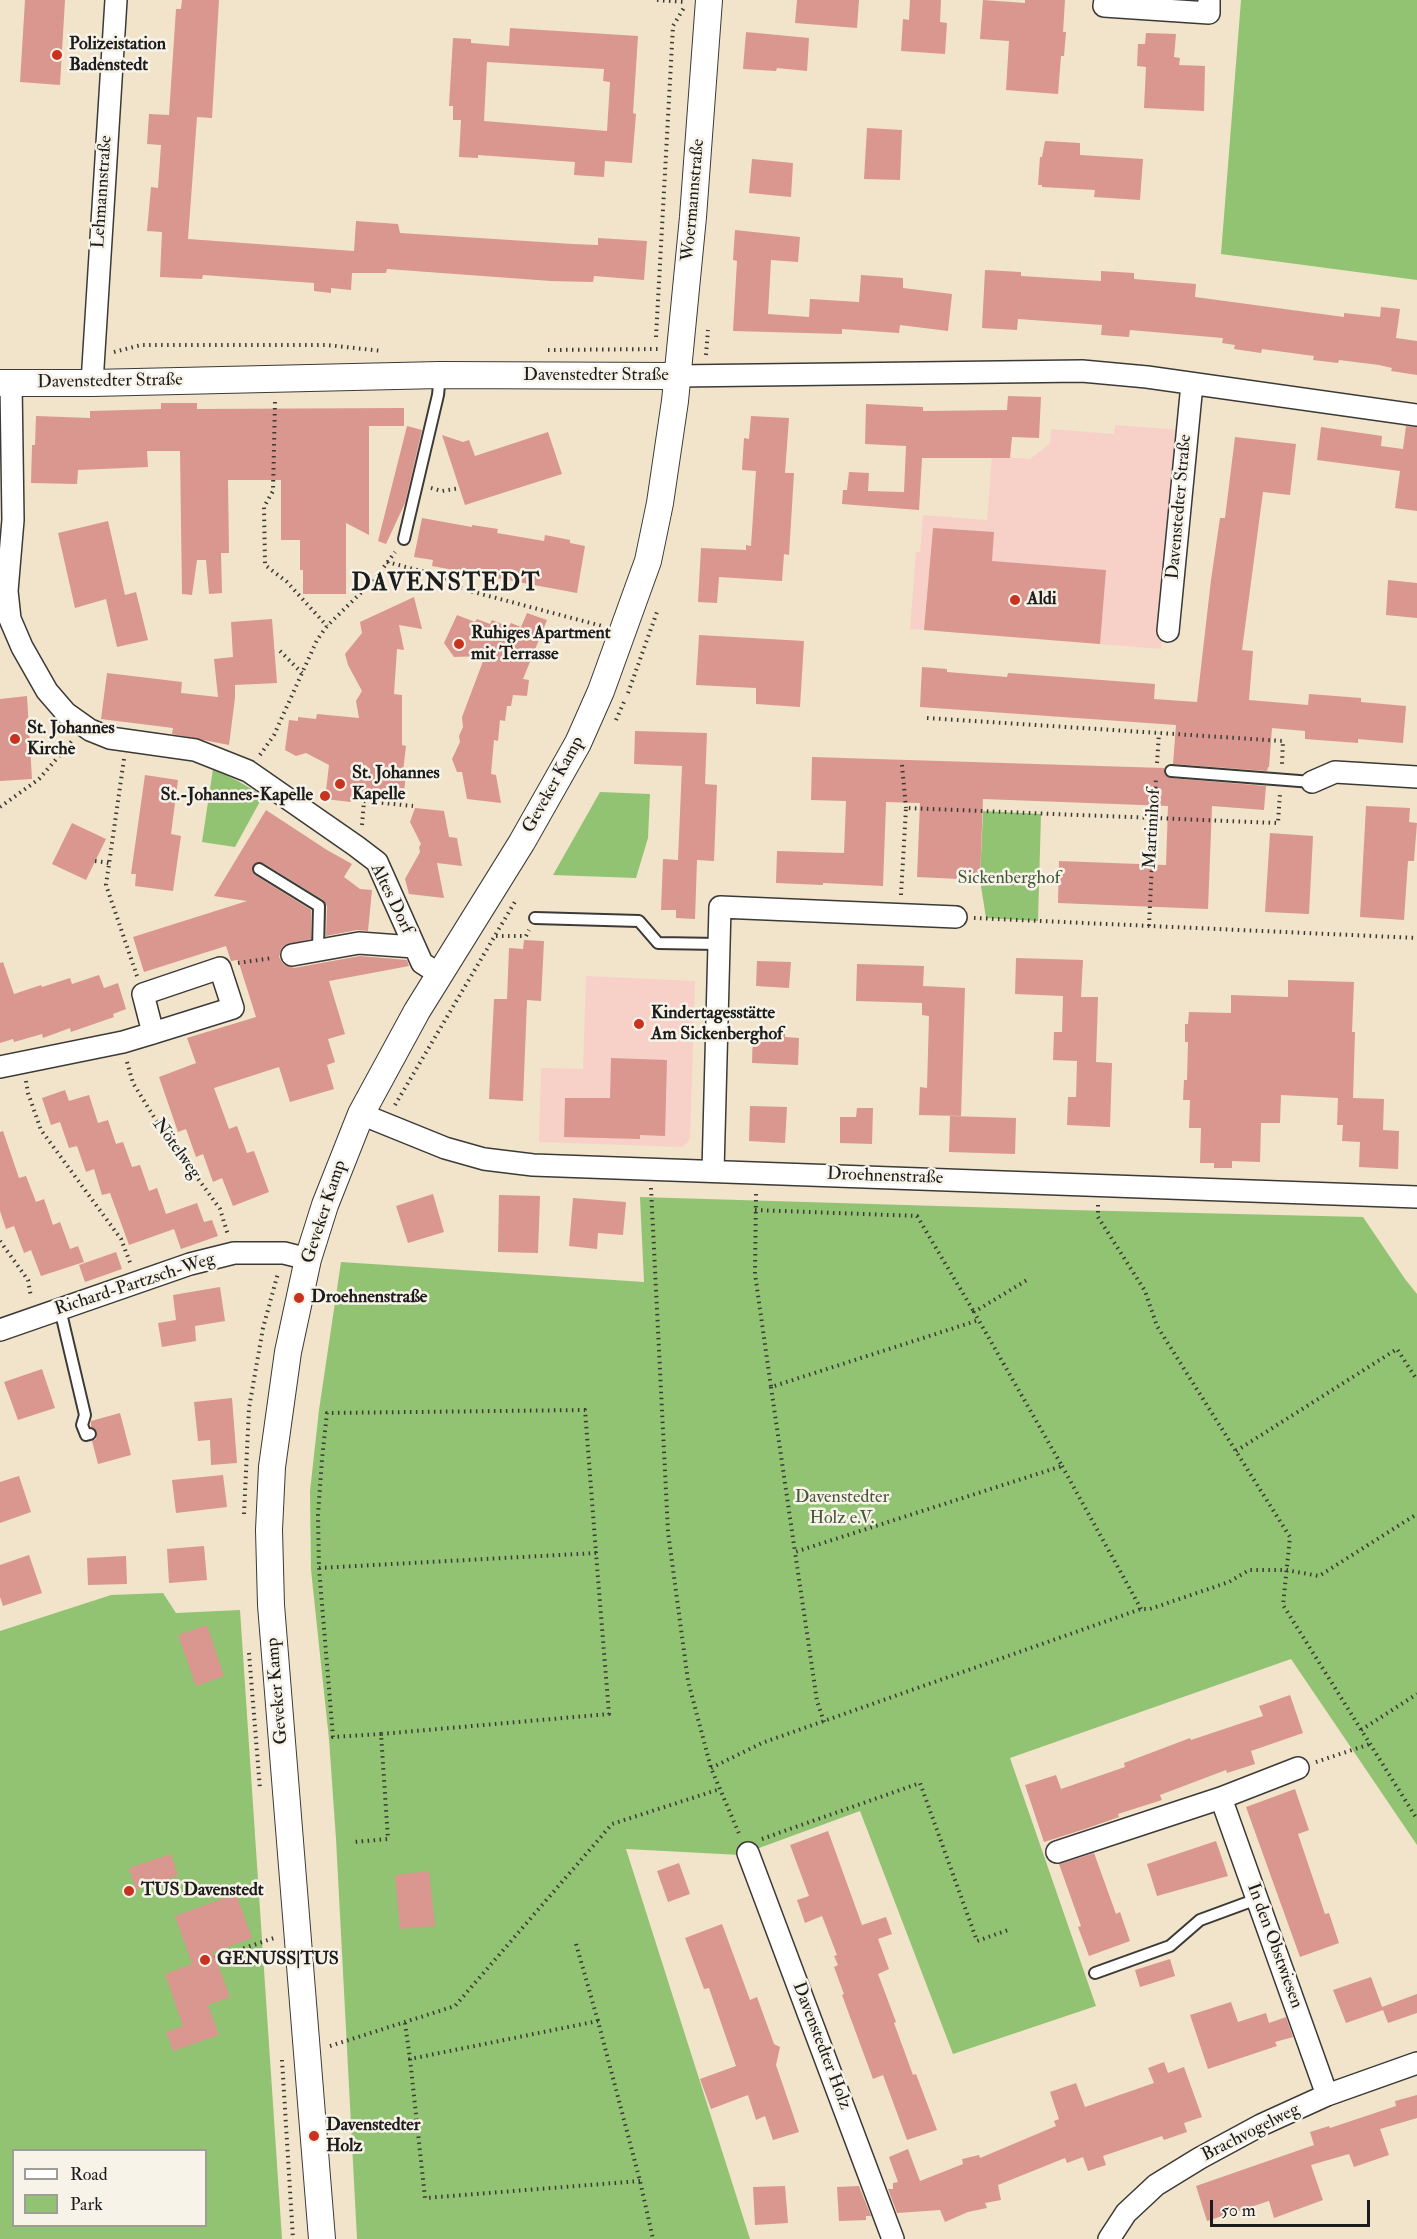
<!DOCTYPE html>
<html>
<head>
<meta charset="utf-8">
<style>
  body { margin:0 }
  #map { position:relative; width:1417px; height:2239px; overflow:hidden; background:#f1e4ca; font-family:"IM FELL Double Pica",serif }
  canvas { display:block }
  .legend { position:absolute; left:12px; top:2149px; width:195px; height:78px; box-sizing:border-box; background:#f7f3e8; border:2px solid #9f9d96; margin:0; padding:8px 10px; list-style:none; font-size:18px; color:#1c1c1c }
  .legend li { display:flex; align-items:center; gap:12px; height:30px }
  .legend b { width:30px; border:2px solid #9f9d96 }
  .scale { position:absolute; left:1210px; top:2200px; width:160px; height:27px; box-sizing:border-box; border:3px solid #1c1c1c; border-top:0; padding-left:8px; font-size:18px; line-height:21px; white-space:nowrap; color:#1c1c1c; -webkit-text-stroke:4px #f7f3e8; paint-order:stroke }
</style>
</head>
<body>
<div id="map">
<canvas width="1417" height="2239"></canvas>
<ul class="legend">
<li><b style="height:8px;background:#fff"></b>Road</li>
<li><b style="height:16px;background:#92c373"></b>Park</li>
</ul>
<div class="scale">50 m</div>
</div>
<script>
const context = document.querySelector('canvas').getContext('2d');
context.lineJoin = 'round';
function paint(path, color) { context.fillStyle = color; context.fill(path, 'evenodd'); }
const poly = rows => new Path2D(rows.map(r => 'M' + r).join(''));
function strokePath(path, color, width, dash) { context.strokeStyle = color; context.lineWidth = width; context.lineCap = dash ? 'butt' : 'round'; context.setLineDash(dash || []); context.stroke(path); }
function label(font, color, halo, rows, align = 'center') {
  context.font = font + ' "IM FELL Double Pica",serif'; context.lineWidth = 5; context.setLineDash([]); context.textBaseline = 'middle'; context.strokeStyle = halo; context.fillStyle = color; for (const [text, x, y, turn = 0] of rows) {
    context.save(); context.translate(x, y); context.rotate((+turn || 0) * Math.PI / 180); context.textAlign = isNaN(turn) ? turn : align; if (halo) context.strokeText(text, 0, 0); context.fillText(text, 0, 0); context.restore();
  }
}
const built = poly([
  [1115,425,1179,430,1161,649,910,629,916,552,920,552,923,515,987,520,992,456,1030,459,1050,443,1051,429,1114,434],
  [586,976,695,981,690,1138,687,1143,682,1147,539,1142,541,1068,583,1069]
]);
const green = poly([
  [1241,0,1417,0,1417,280,1221,254],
  [213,769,238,781,263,796,235,847,202,842],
  [600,792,650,794,648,838,636,878,553,875],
  [983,811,1041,814,1038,921,986,918,980,880],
  [640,1197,1071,1210,1363,1217,1405,1279,1417,1294,1417,1845,1291,1659,1010,1758,1096,2006,953,2054,860,1811,740,1855,626,1849,750,2239,357,2239,336,1839,329,1739,311,1570,310,1491,319,1410,341,1262,644,1282],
  [163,1593,176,1613,240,1610,282,2239,0,2239,0,1631,111,1595],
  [14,2150,206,2150,206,2226,14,2226]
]);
const building = poly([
  [25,0,65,0,60,85,20,82],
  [182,0,219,0,212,118,197,117,188,239,354,251,356,221,398,224,400,233,573,244,598,245,598,238,647,241,644,280,594,276,593,282,551,281,387,269,386,273,352,273,351,290,331,288,331,293,314,291,314,283,203,275,202,279,160,277,162,232,147,231,151,187,158,188,161,145,147,144,149,114,169,115,176,9,181,9],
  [797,0,859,0,857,28,795,23],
  [910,0,941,0,940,22,947,23,945,54,901,51,903,19,909,20],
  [983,0,1025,3,1025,0,1065,0,1063,32,1066,32,1064,56,1061,56,1058,94,1006,90,1009,41,980,39],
  [510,28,638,36,633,113,636,114,632,163,605,161,604,177,574,175,575,162,478,155,478,158,459,157,461,120,453,120,453,106,449,106,453,38,471,39,471,43,509,46],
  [487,62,604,69,603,81,610,82,607,131,484,121],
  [746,32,809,38,807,71,777,68,776,71,743,69],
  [1146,33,1176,34,1174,57,1180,58,1179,65,1205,66,1204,111,1144,108,1146,67,1137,66,1138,44,1145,44],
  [867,128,902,130,900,180,864,179],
  [1045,141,1080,143,1080,155,1143,159,1140,200,1094,197,1095,190,1042,187,1042,185,1038,185,1040,157,1042,157],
  [752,159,793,163,791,197,749,193],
  [735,230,800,237,798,262,771,260,768,314,809,317,810,299,859,302,861,275,903,278,903,288,952,294,948,331,900,325,899,333,842,329,842,334,733,331,737,261,733,260],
  [985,270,1021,272,1021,276,1101,281,1101,271,1134,273,1134,279,1196,284,1195,297,1344,317,1344,313,1380,317,1381,307,1400,309,1396,338,1417,341,1417,375,1391,371,1392,368,1379,365,1339,360,1338,363,1313,360,1314,356,1262,349,1261,353,1234,349,1235,345,1222,343,1223,338,1130,330,1129,337,1101,335,1102,325,1018,319,1017,330,982,328],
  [1008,396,1041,397,1039,438,1012,437,1010,458,922,458,919,510,842,504,843,490,847,490,849,472,869,473,868,491,904,492,906,446,865,444,866,404,923,407,923,411,1007,410],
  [161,403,197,403,197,409,404,408,404,426,369,426,369,535,346,523,346,594,303,594,303,570,300,570,300,540,281,540,281,480,228,480,229,553,221,553,222,593,209,594,206,560,197,560,192,595,182,594,180,451,147,451,148,467,78,470,77,484,31,483,32,445,35,445,36,416,90,418,90,411,161,409],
  [751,416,789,418,785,473,794,473,789,555,784,554,782,581,719,577,717,603,698,602,701,548,746,550,746,545,751,546,756,471,742,470,744,438,749,439],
  [407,426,422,430,405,503,386,544,378,541],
  [1406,426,1417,427,1417,511,1395,508,1400,471,1317,460,1321,427,1382,436,1381,446,1403,449],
  [548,432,562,474,465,505,442,435,463,442,469,440,475,456],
  [1235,437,1296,444,1290,495,1263,492,1242,650,1253,651,1249,700,1308,705,1309,694,1361,698,1361,702,1406,706,1403,743,1358,739,1358,743,1305,739,1305,731,1272,728,1269,767,1268,767,1267,771,1173,764,1176,725,920,707,922,667,947,669,947,672,1007,677,1008,673,1155,684,1154,699,1197,702,1211,580,1220,518,1225,518],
  [422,518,472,527,472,525,498,529,497,533,544,541,545,535,570,540,570,543,585,546,577,593,432,566,433,560,414,557],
  [108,521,125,595,136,592,148,640,117,647,106,599,75,608,58,533],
  [933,528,994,532,992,561,1106,570,1100,644,924,630],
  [1388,580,1417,583,1417,618,1386,615],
  [414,597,422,629,399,625,404,650,397,649,394,694,402,695,402,745,406,746,403,772,406,773,403,802,385,800,382,789,381,800,352,797,351,802,325,799,329,765,306,753,296,756,285,750,289,720,298,721,298,717,316,719,317,714,359,718,356,701,362,691,348,665,345,654,362,633,360,622],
  [527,613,547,620,523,679,529,680,527,696,513,695,511,706,507,706,505,721,500,720,498,741,494,740,491,774,496,775,501,803,467,799,462,772,457,772,452,759,460,742,459,736,463,727,462,717,485,656,454,657,444,643,457,615,475,622,477,619,490,624,492,620,509,627,511,623,521,627],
  [272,619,277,683,235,685,235,698,229,745,172,734,173,728,101,719,107,673,182,682,181,693,218,697,214,659,233,657,231,622],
  [699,635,804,641,800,707,756,704,756,688,696,685],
  [27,696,32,779,0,781,0,699],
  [635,731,707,733,705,784,717,785,714,861,697,860,695,919,676,918,676,910,661,910,663,859,678,860,682,766,634,764],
  [812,757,1164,768,1165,775,1170,778,1266,786,1264,810,1212,806,1208,909,1058,903,1059,861,1166,865,1168,806,983,799,980,880,917,877,920,803,886,802,883,886,823,883,823,885,776,883,777,851,844,853,846,801,811,800],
  [145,775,178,780,171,834,181,836,173,891,135,886,136,874,131,874],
  [1366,806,1410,808,1409,822,1417,823,1414,861,1408,861,1404,920,1360,917],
  [415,808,444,811,449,837,457,838,462,866,437,863,444,898,409,894,405,879,420,852,419,847,421,844,410,822],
  [266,810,327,850,352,864,344,877,360,889,372,890,368,931,357,930,326,936,327,906,323,900,263,863,255,863,252,868,255,875,311,910,311,939,283,946,279,957,283,964,294,968,360,956,407,960,409,966,329,981,345,1034,328,1039,335,1062,327,1065,334,1089,290,1102,279,1067,214,1088,229,1129,237,1126,247,1153,254,1151,269,1192,233,1206,222,1178,213,1182,203,1154,196,1157,186,1129,178,1132,159,1077,196,1063,187,1038,256,1017,238,960,231,961,226,946,144,972,133,937,247,901,214,896],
  [72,823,106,839,86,880,52,864],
  [1270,833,1313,836,1309,914,1265,912],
  [524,940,544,941,541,1001,527,1000,523,1101,489,1099,494,999,507,999,509,948,523,949],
  [1016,958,1083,960,1081,997,1098,997,1096,1062,1112,1063,1110,1127,1067,1125,1068,1097,1076,1097,1077,1061,1053,1060,1054,1032,1062,1032,1063,996,1015,994],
  [757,961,791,962,789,988,756,986],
  [3,962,14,994,41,985,42,987,70,978,72,984,99,975,104,988,118,983,126,1009,113,1014,114,1017,71,1032,70,1028,43,1038,42,1034,14,1042,13,1039,0,1043,0,963],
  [857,964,924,966,923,986,965,988,961,1116,919,1115,920,1087,927,1088,929,1016,922,1015,922,1003,856,1001],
  [1288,980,1354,982,1352,1032,1355,1032,1353,1098,1384,1099,1383,1130,1399,1131,1398,1169,1359,1167,1360,1142,1342,1141,1343,1125,1337,1125,1338,1098,1281,1095,1280,1123,1261,1123,1260,1162,1232,1161,1232,1168,1214,1168,1214,1163,1200,1163,1201,1128,1189,1128,1190,1100,1183,1100,1184,1080,1187,1080,1188,1042,1185,1042,1185,1024,1188,1024,1189,1012,1231,1013,1231,995,1288,997],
  [753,1030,785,1031,785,1037,799,1038,798,1065,752,1063],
  [611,1058,667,1060,665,1136,640,1135,640,1139,564,1137,565,1098,610,1098],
  [65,1090,69,1101,89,1095,98,1123,108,1120,116,1144,123,1142,132,1167,140,1165,149,1191,157,1188,166,1214,197,1203,204,1222,212,1220,218,1236,181,1249,174,1229,129,1245,110,1193,102,1195,94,1169,86,1172,77,1146,69,1148,60,1122,51,1125,42,1098],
  [750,1106,787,1107,785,1143,749,1141],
  [857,1108,873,1108,872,1144,840,1143,840,1117,856,1117],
  [950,1116,1016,1118,1015,1154,949,1152],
  [3,1131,19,1178,26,1176,36,1202,44,1199,53,1225,60,1222,70,1249,78,1246,84,1262,41,1276,31,1250,24,1253,14,1226,6,1229,0,1211,0,1132],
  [433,1194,444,1232,408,1243,396,1206],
  [499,1195,540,1196,538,1253,498,1252],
  [573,1198,626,1202,623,1235,598,1233,597,1249,569,1246],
  [116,1252,122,1269,85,1282,79,1265],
  [220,1287,225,1321,195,1326,196,1341,162,1347,158,1323,176,1320,173,1295],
  [42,1369,55,1408,18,1420,4,1382],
  [232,1398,237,1463,211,1465,210,1440,198,1441,194,1402],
  [120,1413,131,1455,98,1464,92,1441,96,1439,97,1433,91,1427,91,1421],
  [223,1475,227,1507,176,1513,172,1480],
  [19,1476,31,1512,0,1523,0,1482],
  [204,1546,207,1580,169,1583,167,1549],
  [29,1555,42,1593,3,1606,0,1597,0,1565],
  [126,1556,127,1584,88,1585,87,1558],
  [207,1625,224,1676,196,1686,178,1635],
  [1290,1695,1303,1733,1251,1751,1255,1764,1227,1773,1226,1770,1160,1795,1162,1800,1118,1814,1119,1817,1085,1829,1044,1842,1025,1785,1056,1775,1061,1789,1125,1767,1124,1763,1190,1738,1191,1740,1263,1716,1259,1706],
  [1295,1789,1309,1830,1298,1834,1325,1914,1329,1913,1339,1943,1300,1957,1246,1807],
  [828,1831,862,1925,886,1917,892,1934,878,1939,889,1969,878,1974,896,2022,894,2023,913,2075,916,2074,937,2130,907,2140,883,2075,873,2079,842,1995,844,1994,834,1967,838,1965,834,1956,837,1955,822,1916,805,1923,797,1900,809,1896,790,1845],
  [1216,1841,1228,1876,1157,1896,1147,1864],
  [1094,1853,1116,1914,1120,1912,1130,1941,1089,1956,1078,1927,1081,1926,1059,1864],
  [171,1854,178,1876,136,1890,129,1868],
  [679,1863,690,1894,668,1902,657,1871],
  [429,1871,435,1926,400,1929,395,1875],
  [236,1894,252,1938,213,1952,230,1997,208,2005,219,2035,173,2051,166,2032,183,2026,165,1974,192,1964,175,1916],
  [722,1924,750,2000,757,1997,774,2044,780,2047,776,2065,799,2132,773,2140,765,2116,756,2120,748,2095,711,2109,700,2079,736,2066,709,1988,704,1989,685,1938],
  [1170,1959,1175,1976,1140,1987,1135,1970],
  [1371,1977,1382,2007,1417,1994,1417,2013,1388,2023,1383,2010,1346,2023,1333,1990],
  [1231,2002,1238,2022,1266,2013,1269,2023,1286,2017,1293,2037,1275,2042,1277,2046,1208,2069,1190,2015],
  [1164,2062,1168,2073,1184,2067,1202,2117,1184,2123,1187,2132,1164,2140,1162,2136,1103,2156,1106,2165,1088,2171,1083,2157,1067,2163,1065,2158,998,2185,1001,2200,985,2203,987,2208,968,2212,945,2222,940,2210,897,2213,888,2189,893,2189,893,2183,898,2182,889,2157,908,2149,920,2181,963,2164,962,2159,979,2155,980,2158,1056,2126,1054,2121,1059,2119,1050,2092,1076,2083,1085,2107,1154,2083,1148,2068],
  [1417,2095,1417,2118,1380,2129,1389,2155,1354,2167,1349,2154,1311,2165,1323,2200,1274,2218,1269,2201,1207,2221,1196,2186,1314,2145,1310,2132,1329,2126,1330,2128,1396,2106,1395,2101],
  [785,2186,788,2223,755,2225,753,2187],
  [859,2186,871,2216,866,2216,866,2220,839,2221,837,2187]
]);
const path = poly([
  [657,0,686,2],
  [656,337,673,26,685,6],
  [548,350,658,349],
  [114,352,141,345,327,345,382,351],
  [706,355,708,330],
  [275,402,273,491,264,507,265,565,287,582,327,626],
  [431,488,442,491,460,488],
  [387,562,429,573,466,590,602,626],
  [280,651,302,673],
  [628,693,657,612],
  [927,718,1283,741,1282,764],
  [616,720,624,702],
  [260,755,274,735,317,640,327,626,375,579,395,552],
  [124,759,106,885,137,976],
  [1157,763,1159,733],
  [902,765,906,808],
  [0,807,39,779,72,741],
  [362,825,364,801,413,806],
  [95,861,109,863],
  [901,895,906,808,1278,823,1280,793],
  [974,918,1417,938],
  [1149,926,1156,777],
  [496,936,526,936,529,930],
  [238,963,272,958],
  [127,1062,133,1083,157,1122,220,1209,228,1235],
  [26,1081,28,1093,41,1130,121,1239,131,1265],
  [395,1105,516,900],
  [651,1188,668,1532,688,1681,711,1768,740,1836],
  [756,1194,755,1274,771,1387,979,1320],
  [1098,1205,1098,1217,1145,1291,1157,1326,1290,1537,1283,1605,1417,1819],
  [755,1210,917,1216,974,1312],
  [0,1241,28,1280,31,1297],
  [771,1387,795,1552],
  [1236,1451,1397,1349,1417,1380],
  [1062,1466,1141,1609],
  [244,1514,249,1408,263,1328,278,1273],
  [319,1568,596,1553,609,1714,381,1734,388,1839,354,1842],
  [249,1653,260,1789],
  [824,1722,817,1701,795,1552,1062,1466,974,1312,1027,1280],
  [1361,1730,1417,1694],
  [381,1734,333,1737,319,1568,318,1515,322,1459,327,1413,585,1410,596,1553],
  [1316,1762,1370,1744],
  [711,1768,762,1743,1141,1609,1150,1609,1229,1582,1249,1570,1286,1570,1319,1576,1417,1514],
  [762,1839,920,1783,977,1941,1011,1929],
  [576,1944,598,2021],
  [215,1958,274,1938],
  [405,2023,410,2059],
  [330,2046,455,2006,612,1824,720,1789],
  [282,2060,293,2239],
  [640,2181,425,2198,410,2059,598,2021,640,2181,653,2239]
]);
const service = poly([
  [404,539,438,395,440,375],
  [1171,771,1312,782],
  [259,869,319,906,318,950],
  [535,918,639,921,658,943,719,944],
  [60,1309,85,1415,82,1425,86,1435,90,1434],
  [1095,1973,1170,1946,1200,1920,1257,1899]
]);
const minor = poly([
  [1105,0,1104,6,1209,13,1209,0],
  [677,376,1082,371,1147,377,1417,415],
  [11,383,13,520,7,591,10,619,22,647,47,691,66,713,90,730,110,738,195,750,248,771,356,846,377,862,422,963,439,974],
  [92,383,116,0],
  [1168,631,1192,384],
  [1312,782,1335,772,1417,777],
  [292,955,359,943,414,947],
  [0,1067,123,1042,153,1033,233,1008,220,968,143,994,153,1033],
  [361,1114,445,1148,484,1159,533,1165,1417,1197],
  [713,1171,720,907,956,917],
  [0,1330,190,1264,234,1253,284,1253,308,1259],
  [1221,1798,1327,2095],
  [1057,1852,1221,1798,1298,1768],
  [748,1853,893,2239],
  [1109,2239,1126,2213,1156,2185,1200,2158,1261,2125,1327,2095,1417,2063]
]);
const tertiary = poly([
  [0,383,92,383,440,375,677,376],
  [322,2239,271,1605,269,1530,272,1467,288,1352,308,1259,325,1205,361,1114,417,1011,522,842,578,743,601,691,648,561,660,503,675,401,693,217,709,0]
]);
const markers = [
  [57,55,6,"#c8321e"],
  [1015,600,6,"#c8321e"],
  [459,644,6,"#c8321e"],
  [15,739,6,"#c8321e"],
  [340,784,6,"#c8321e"],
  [325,796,6,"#c8321e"],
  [639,1024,6,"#c8321e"],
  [299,1298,6,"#c8321e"],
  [129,1891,6,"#c8321e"],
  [205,1960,6,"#c8321e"],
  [314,2136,6,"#c8321e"]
];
const poiNames = [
  ["Polizeistation",69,45],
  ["Badenstedt",69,66],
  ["Aldi",1027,600],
  ["Ruhiges Apartment",471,634],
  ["mit Terrasse",471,655],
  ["St. Johannes",27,729],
  ["Kirche",27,750],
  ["St. Johannes",352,774],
  ["Kapelle",352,795],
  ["St.-Johannes-Kapelle",313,796,"right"],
  ["Kindertagesstätte",651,1014],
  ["Am Sickenberghof",651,1035],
  ["Droehnenstraße",311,1298],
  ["TUS Davenstedt",141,1891],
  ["GENUSS|TUS",217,1960],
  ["Davenstedter",326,2126],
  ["Holz",326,2147]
];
const streetNames = [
  ["Lehmannstraße",103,192,-86],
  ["Woermannstraße",694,200,-85],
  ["Davenstedter Straße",596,376],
  ["Davenstedter Straße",110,382,-1],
  ["Davenstedter Straße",1180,507,-85],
  ["Geveker Kamp",554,785,-61],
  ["Martinihof",1153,829,-87],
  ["Altes Dorf",391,899,64],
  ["Nötelweg",176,1149,54],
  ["Droehnenstraße",885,1177,2],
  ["Geveker Kamp",325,1212,-72],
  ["Richard-Partzsch-Weg",135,1285,-18],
  ["Geveker Kamp",278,1691,-95],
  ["In den Obstwiesen",1274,1946,70],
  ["Davenstedter Holz",821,2046,69],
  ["Brachvogelweg",1251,2133,-27]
];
const parkNames = [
  ["Sickenberghof",1009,879],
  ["Davenstedter",842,1498],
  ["Holz e.V.",842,1519]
];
const districtNames = [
  ["DAVENSTEDT",446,585]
];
paint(built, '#f7d1c8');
paint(green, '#92c373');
paint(building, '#d9978f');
strokePath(service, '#3c3a36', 14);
strokePath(minor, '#3c3a36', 24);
strokePath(tertiary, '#3c3a36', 28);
strokePath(path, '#3c3a36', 4, [1.5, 4.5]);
strokePath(service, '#fff', 10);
strokePath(minor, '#fff', 21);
strokePath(tertiary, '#fff', 26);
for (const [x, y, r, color] of markers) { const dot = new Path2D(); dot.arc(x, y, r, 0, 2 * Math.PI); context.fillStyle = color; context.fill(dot); strokePath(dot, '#f7f3e8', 2); }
label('bold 18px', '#1c1c1c', '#f7f3e8', poiNames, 'left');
label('18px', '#1c1c1c', '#f7f3e8', streetNames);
label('18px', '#45563a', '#f7f3e8', parkNames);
context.letterSpacing = '1.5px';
label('bold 24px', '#1c1c1c', '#f7f3e8', districtNames);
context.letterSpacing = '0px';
</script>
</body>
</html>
